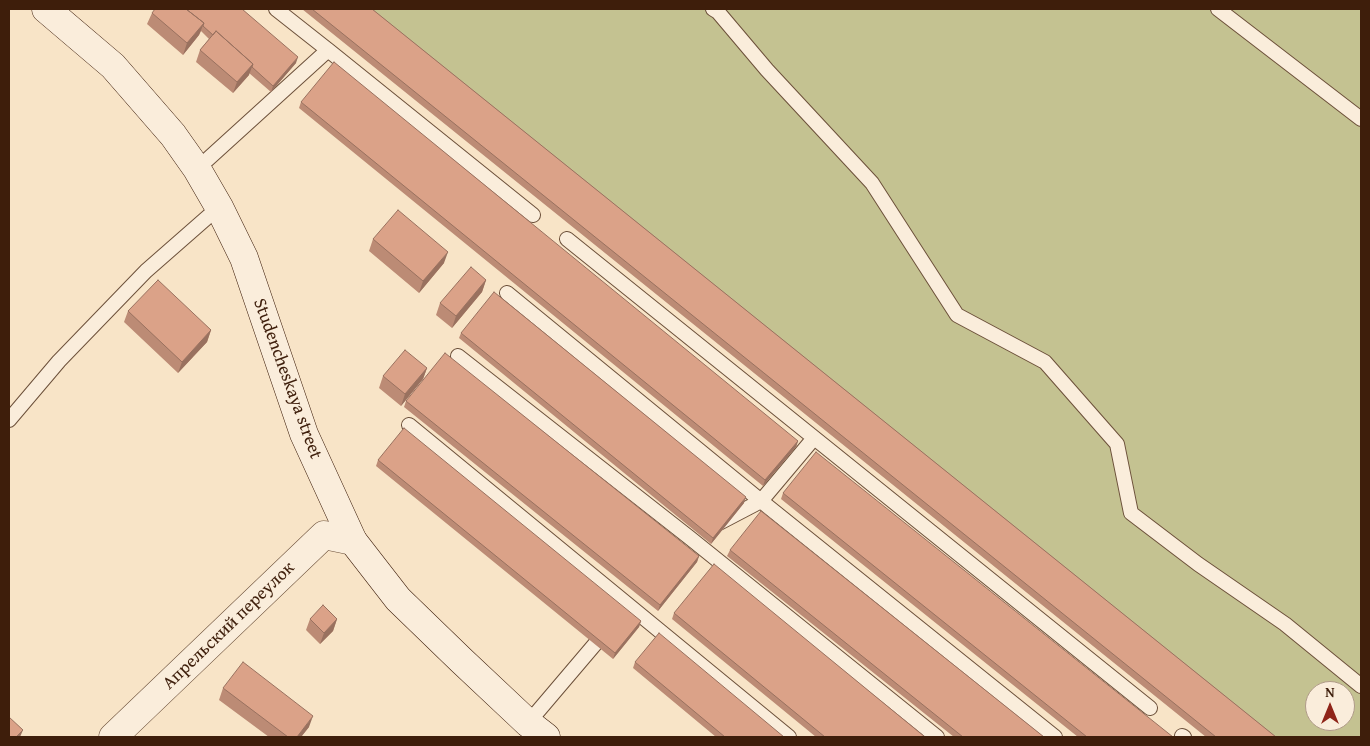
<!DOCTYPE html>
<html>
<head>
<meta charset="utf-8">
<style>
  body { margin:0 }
  #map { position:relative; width:1370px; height:746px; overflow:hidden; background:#f8e4c7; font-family:"Gentium Book Plus",serif }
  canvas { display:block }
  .frame { position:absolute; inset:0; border:10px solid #3e1e0b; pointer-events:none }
  .north { position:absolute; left:1305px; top:681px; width:50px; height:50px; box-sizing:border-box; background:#faeddb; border:1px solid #af9a88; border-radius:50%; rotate:0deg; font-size:14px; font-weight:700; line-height:20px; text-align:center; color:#3e1e0b }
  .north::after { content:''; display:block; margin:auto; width:18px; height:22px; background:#8f2418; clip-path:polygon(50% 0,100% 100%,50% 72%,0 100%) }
</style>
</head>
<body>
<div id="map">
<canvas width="1370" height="746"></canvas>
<div class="frame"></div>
<div class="north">N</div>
</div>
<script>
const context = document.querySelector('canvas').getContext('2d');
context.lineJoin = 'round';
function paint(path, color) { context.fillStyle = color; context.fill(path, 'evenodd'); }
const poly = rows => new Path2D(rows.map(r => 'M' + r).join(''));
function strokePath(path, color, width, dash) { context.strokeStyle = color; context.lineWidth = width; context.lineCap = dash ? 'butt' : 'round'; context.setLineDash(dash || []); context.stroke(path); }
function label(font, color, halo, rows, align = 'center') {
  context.font = font + ' "Gentium Book Plus",serif'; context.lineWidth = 5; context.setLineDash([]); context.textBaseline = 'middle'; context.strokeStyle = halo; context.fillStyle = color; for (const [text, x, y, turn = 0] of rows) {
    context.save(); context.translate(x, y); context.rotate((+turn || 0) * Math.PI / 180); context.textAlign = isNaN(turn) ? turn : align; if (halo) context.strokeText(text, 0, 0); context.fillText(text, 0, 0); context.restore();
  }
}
const green = poly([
  [363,9,1361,9,1361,737,1266,737],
  [1315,691,1345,691,1345,721,1315,721]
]);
const lane = poly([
  [713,9,718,12,767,70,872,183,957,315,1045,362,1117,444,1131,513,1198,564,1285,624,1361,686],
  [1218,9,1361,119],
  [328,50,533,215],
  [197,169,328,50,276,9],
  [567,239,1150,708],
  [507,293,761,501,1055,737],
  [458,356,690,538,937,737],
  [9,420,59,361,146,271,219,207],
  [409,425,789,737],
  [719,523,761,501,814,438],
  [528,723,607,630],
  [1182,736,1184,737]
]);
const street = poly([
  [113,737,324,535,353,541]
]);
const secondary = poly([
  [46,9,113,66,173,135,197,169,219,207,244,258,304,434,353,541,398,599,461,660,528,723,546,737]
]);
const wall = poly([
  [242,9,296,63,271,92,249,73,249,75,233,93,196,62,200,50,209,39,201,31,199,35,183,55,147,24,152,13],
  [302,9,372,9,1276,737,1206,737],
  [301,102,798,441,796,447,763,486,299,108],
  [373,239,444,263,419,293,369,251],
  [486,280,482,292,452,328,436,315,440,303],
  [128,311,211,330,207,342,178,373,124,322],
  [461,333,744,503,711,544,459,338],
  [427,368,423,379,401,406,379,388,383,376],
  [406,401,699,556,697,562,658,611,404,407],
  [378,460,641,621,639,627,613,659,376,466],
  [783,493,1173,737,1078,737,781,499],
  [730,550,1044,737,954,737,727,556],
  [674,613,925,737,816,737,672,619],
  [310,619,337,619,333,631,320,644,306,630],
  [635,662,784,737,716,737,633,668],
  [223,688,309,727,301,737,269,737,219,700]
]);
const shadedWall = poly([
  [204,23,199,35,183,55,187,43],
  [298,57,296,63,271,92,273,86],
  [253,64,249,75,233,93,237,82],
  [448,252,444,263,419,293,423,281],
  [486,280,482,292,452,328,456,316],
  [211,330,207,342,178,373,182,362],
  [427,368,423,379,401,406,405,394],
  [798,441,796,447,763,486,765,480],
  [746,497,744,503,711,544,713,538],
  [699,556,697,562,658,611,660,605],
  [337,619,333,631,320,644,324,633],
  [641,621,639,627,613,659,615,653],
  [313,716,309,727,301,737,297,737],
  [23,730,20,737,16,737]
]);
const building = poly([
  [155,9,186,9,204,23,187,43,152,13,155,9],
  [186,9,242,9,298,57,273,86,252,67,253,64,216,31,213,35,203,26,204,23,186,9],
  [312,9,372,9,1276,737,1216,737,312,9],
  [216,31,253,64,237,82,200,50,216,31],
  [334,62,798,441,765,480,301,102,334,62],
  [398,210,448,252,423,281,373,239,398,210],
  [471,267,486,280,456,316,440,303,471,267],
  [158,280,211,330,182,362,128,311,158,280],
  [494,292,746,497,713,538,461,333,494,292],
  [405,350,427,368,405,394,383,376,405,350],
  [445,353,699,556,660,605,406,401,445,353],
  [404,428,641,621,615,653,378,460,404,428],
  [816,452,1173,737,1087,737,783,493,816,452],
  [761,511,1044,737,963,737,730,550,761,511],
  [714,564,925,737,825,737,674,613,714,564],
  [323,605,337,619,324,633,310,619,323,605],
  [659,633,784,737,725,737,635,662,659,633],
  [243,662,313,716,297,737,288,737,223,688,243,662],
  [9,717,23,730,16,737,9,737,9,717]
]);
const streetNames = [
  ["Studencheskaya street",287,379,70],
  ["Апрельский переулок",229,626,-44]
];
paint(green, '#c4c291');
strokePath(lane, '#6c503a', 16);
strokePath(street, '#6c503a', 29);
strokePath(secondary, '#3e1e0b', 29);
strokePath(lane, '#faeddb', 14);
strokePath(street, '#faeddb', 28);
strokePath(secondary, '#faeddb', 28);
paint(wall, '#bc8b75');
paint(shadedWall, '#99715f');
paint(building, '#dba288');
strokePath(building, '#99715f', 1);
label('18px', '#3e1e0b', '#faeddb', streetNames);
</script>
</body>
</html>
